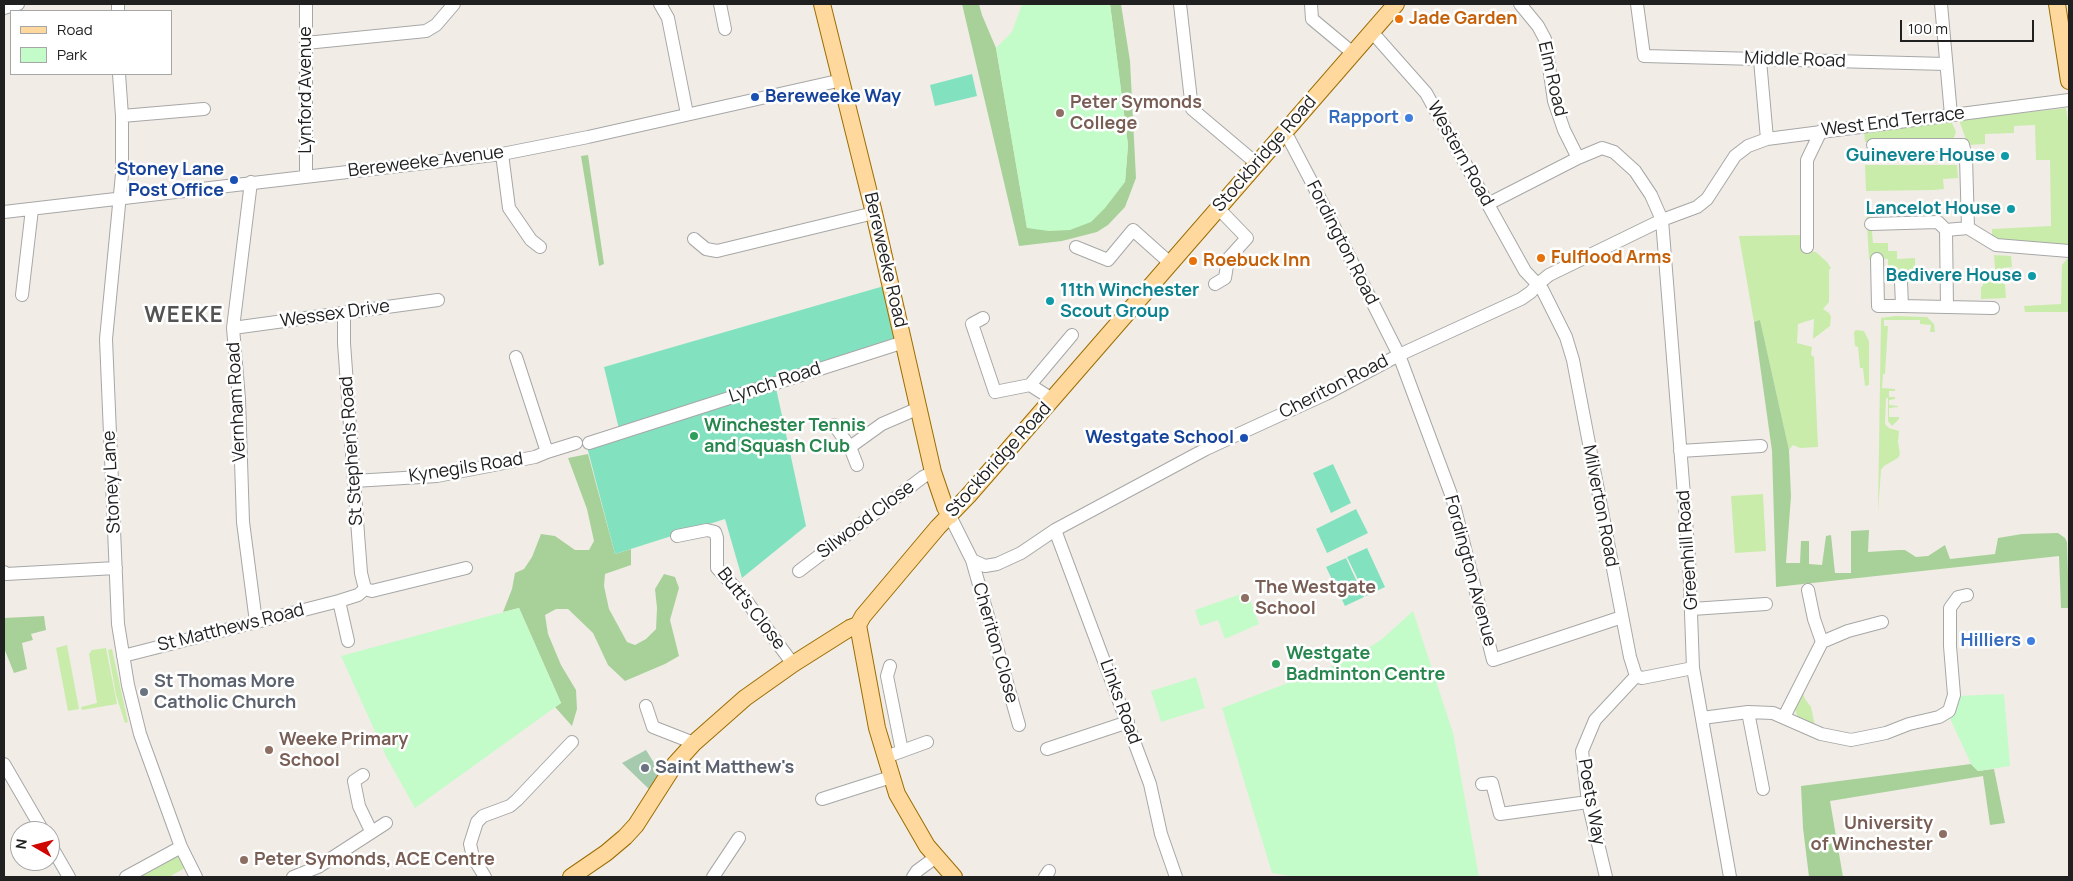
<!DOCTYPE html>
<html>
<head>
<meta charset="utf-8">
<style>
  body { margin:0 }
  #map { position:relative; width:2073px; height:881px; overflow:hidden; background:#f1ede6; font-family:Manrope,sans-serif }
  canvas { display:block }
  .frame { position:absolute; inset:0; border:5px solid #202020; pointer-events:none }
  .legend { position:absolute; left:10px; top:10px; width:162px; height:65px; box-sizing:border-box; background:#fff; border:1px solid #a6a6a6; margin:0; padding:6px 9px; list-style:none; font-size:15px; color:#202020 }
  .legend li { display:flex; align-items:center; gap:10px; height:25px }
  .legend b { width:25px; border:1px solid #a6a6a6 }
  .north { position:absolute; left:10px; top:821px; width:50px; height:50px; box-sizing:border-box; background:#fff; border:1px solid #a6a6a6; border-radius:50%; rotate:278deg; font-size:14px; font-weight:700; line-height:20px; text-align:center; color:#202020 }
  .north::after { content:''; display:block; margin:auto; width:18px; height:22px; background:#d00700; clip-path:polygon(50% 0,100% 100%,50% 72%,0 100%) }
  .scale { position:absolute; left:1900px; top:20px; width:134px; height:22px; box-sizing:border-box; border:2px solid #202020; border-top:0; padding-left:6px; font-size:15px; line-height:18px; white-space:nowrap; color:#202020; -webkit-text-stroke:4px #fff; paint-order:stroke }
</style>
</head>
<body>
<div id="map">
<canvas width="2073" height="881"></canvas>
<div class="frame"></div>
<ul class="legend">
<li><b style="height:6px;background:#fed89d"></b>Road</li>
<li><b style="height:14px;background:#c3fbc9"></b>Park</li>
</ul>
<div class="north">N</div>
<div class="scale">100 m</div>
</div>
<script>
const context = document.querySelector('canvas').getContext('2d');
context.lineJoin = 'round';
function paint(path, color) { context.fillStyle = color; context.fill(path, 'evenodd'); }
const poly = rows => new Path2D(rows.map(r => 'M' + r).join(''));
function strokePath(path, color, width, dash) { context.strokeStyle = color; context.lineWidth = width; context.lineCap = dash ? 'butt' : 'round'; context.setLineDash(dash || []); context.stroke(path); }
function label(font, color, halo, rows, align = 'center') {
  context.font = font + ' Manrope,sans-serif'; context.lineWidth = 5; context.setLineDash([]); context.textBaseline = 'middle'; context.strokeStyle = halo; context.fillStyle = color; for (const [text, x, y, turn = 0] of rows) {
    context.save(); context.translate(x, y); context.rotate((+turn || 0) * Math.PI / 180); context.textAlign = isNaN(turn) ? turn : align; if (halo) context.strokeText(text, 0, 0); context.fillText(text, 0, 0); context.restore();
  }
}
const grass = poly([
  [2066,108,2069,128,2069,244,2011,244,1992,240,1992,229,2051,226,2050,160,2036,160,2035,125,2014,126,2014,133,1985,134,1985,144,1968,145,1959,120],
  [1951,121,1956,132,1953,140,1865,142,1864,131],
  [1865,165,1957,165,1958,178,1943,179,1944,189,1933,190,1866,191],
  [1866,208,1870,208,1873,243,1888,243,1888,251,1897,251,1897,259,1915,258,1915,282,1888,282,1888,259,1869,259],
  [1803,235,1804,251,1816,252,1827,262,1831,268,1829,270,1829,302,1823,309,1829,313,1831,317,1830,326,1813,339,1814,319,1798,324,1797,343,1812,347,1811,355,1814,357,1818,447,1800,448,1793,445,1789,450,1760,321,1754,322,1739,236],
  [1994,255,2011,256,2012,267,2002,268,2003,284,2005,284,2006,298,1981,299,1981,287,1983,286,1982,270,1995,269],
  [2067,259,2069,259,2069,312,2025,312,2024,306,2061,304,2062,265],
  [1895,316,1927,317,1934,324,1935,332,1930,332,1931,325,1920,324,1920,320,1884,320,1884,326,1888,326,1885,374,1883,374,1882,388,1895,389,1895,391,1889,391,1889,397,1895,397,1895,399,1889,400,1889,405,1898,406,1898,407,1889,408,1889,417,1899,417,1899,419,1892,426,1888,421,1888,398,1886,398,1885,424,1889,428,1899,431,1898,442,1900,454,1898,458,1884,466,1881,470,1878,512,1881,318],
  [1856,330,1864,331,1869,341,1869,385,1865,386,1863,368,1860,368,1858,347,1855,346,1854,332],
  [1763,494,1766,551,1735,553,1731,496],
  [67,645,79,709,68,711,56,648],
  [106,648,117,704,82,710,81,707,97,703,89,654,92,650],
  [112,649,128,722,125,723,116,695,108,650],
  [1802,691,1805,699,1811,707,1815,726,1797,716,1795,709],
  [179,855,185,868,169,877,138,877]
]);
const forest = poly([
  [962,4,979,4,982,15,996,48,1027,228,1125,182,1128,145,1110,4,1121,4,1130,61,1136,178,1125,207,1108,225,1097,232,1062,241,1019,246],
  [588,155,604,264,599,266,581,156],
  [1760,320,1789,450,1791,496,1786,563,1800,563,1801,541,1809,541,1809,564,1822,565,1826,536,1831,535,1835,573,1851,573,1851,531,1869,530,1868,552,1899,550,1905,550,1916,557,1928,556,1945,545,1950,559,1995,554,1998,538,2022,534,2058,533,2065,538,2067,542,2069,608,2061,608,2059,556,1776,587,1772,451,1754,322],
  [588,454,615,554,631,549,631,565,605,574,604,586,609,609,627,642,635,645,646,639,656,629,657,608,655,589,664,574,675,577,679,588,670,620,679,656,665,664,625,681,608,665,593,633,568,609,556,609,545,615,548,634,561,665,576,690,577,709,572,726,555,707,561,703,519,608,503,612,512,589,515,573,524,569,532,557,541,534,555,536,575,550,589,550,594,541,587,509,568,458],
  [44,616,46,630,31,634,33,640,22,643,27,669,14,673,4,648,4,618],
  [1971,764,1978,771,1994,769,2005,823,1990,825,1983,776,1830,801,1843,877,1809,877,1803,828,1801,786]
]);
const cemetery = poly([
  [646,750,659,771,659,777,651,791,622,763]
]);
const park = poly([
  [1022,4,1110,4,1128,145,1125,182,1105,208,1091,222,1070,230,1049,231,1027,228,996,48,1012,32],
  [1247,592,1259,624,1225,639,1218,620,1200,626,1195,610],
  [519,608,561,703,415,808,387,758,341,656],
  [1413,611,1453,733,1479,877,1296,877,1272,873,1222,708,1351,659,1381,640],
  [1196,677,1205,708,1161,722,1151,691],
  [2004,694,2010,766,1978,771,1971,764,1948,714,1958,696]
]);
const pitch = poly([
  [972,74,977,96,935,106,930,85],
  [884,286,900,348,776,388,806,526,742,578,725,519,615,554,586,443,619,429,604,367],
  [1333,464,1351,503,1331,513,1313,473],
  [1356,509,1368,533,1327,553,1316,529],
  [1367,548,1385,587,1366,596,1347,557],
  [1346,558,1364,597,1345,606,1326,567]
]);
const minor = poly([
  [118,4,118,11],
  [306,4,306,176],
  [660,4,668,18,687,114],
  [720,4,725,29],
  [1180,4,1192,109,1256,163],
  [1311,4,1312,19,1354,54],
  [1520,4,1538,26,1545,39,1554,101,1564,130,1578,158],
  [1637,4,1644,56,1946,64],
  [1941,4,1951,115],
  [4,8,18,4],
  [1372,32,1426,93,1525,271,1542,289,1566,337,1573,360,1630,657,1636,676],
  [306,43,426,31,436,25,454,4],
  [1760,60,1767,139],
  [119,74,122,116,122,174,106,339,118,624,128,685,140,734,181,847,196,877],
  [122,116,204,109],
  [1283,134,1289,139,1310,179,1399,355,1452,497,1493,660,1622,617],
  [1873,145,1963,145,1966,157,1968,228],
  [502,154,509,208,531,240,540,247],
  [251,182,233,328,239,399,243,522,256,622],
  [1488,204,1578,158,1602,148,1614,152,1635,171,1651,195,1662,220,1689,558,1693,668,1730,877],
  [4,212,502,154,588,137,842,80],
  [1871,224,1938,222,1946,230,1968,228,1996,245,2069,251],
  [694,239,706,249,717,251,874,213],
  [1076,247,1108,260,1133,230,1170,263],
  [1807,247,1807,160,1821,131],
  [1877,259,1878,306,1902,306],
  [1901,281,1902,306,1947,307,1946,230],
  [1215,284,1225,278,1228,259,1247,238,1218,208],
  [22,295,32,209],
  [1947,307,1993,308],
  [344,313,344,343,354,481,361,573,365,589],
  [983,318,972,324,995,392,1030,385,1052,399],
  [233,328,438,300],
  [516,357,547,452],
  [1030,385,1072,335],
  [834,425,850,447],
  [589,443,904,342],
  [1680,451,1761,446],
  [857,465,850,447,882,424,919,408],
  [354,481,437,476,535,457,547,452,576,443],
  [950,516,972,560,985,566,997,564,1021,553,1055,530,1206,449,1326,394,1399,355,1521,299,1531,292,1538,284,1549,275,1662,220,1697,207,1707,199,1735,156,1748,146,1767,139,2069,100],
  [1055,530,1150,784,1161,834,1176,877],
  [677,536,707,530,715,532,717,538,717,568,742,595,793,664],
  [972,560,1019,725],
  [799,571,923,477,933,472],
  [4,572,6,574,116,568],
  [1808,590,1814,619,1822,642],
  [339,601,348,641],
  [1692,609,1766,604],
  [123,656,339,601,358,595,365,589,372,591,466,568],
  [890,666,887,676,902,751],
  [1636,676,1642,678,1693,668],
  [646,706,653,727,694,743],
  [1748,712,1763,789],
  [1784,717,1822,642,1848,631,1882,622],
  [1702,718,1748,712,1773,713,1821,734,1851,740,1886,733,1909,724,1939,717,1949,711,1954,695,1950,646,1950,608,1958,597,1967,595],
  [1047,749,1128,722],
  [894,754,927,742],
  [4,764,43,831],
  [363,775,354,781,359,806,371,831],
  [1482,784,1492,783,1500,814,1588,802],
  [822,799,891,777],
  [50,844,69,877],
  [126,877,181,847],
  [293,877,318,867,386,823],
  [485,877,473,857,470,844,477,822,483,816,510,806,517,800,572,742],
  [713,877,739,838],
  [913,877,917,871,936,857],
  [1045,877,1049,871],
  [1606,877,1588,802,1582,751,1595,720,1636,676]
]);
const major = poly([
  [822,4,874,213,933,472,945,507,950,516],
  [2057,4,2069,81],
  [858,625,877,728,897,794,927,846,954,877],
  [571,877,606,853,625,837,636,825,675,764,694,743,745,698,793,664,850,628,858,625,863,616,938,527,968,496,1396,4]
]);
const markers = [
  [1399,19,5,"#e8710a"],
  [755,97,5,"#1a4fb4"],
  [1060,113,5,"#8d6e63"],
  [1409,118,5,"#3f7fe0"],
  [2005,156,5,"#0f9aa8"],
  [234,180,5,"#1a4fb4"],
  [2011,209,5,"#0f9aa8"],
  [1541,258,5,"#e8710a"],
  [1193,261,5,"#e8710a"],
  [2032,276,5,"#0f9aa8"],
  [1050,301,5,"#0f9aa8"],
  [694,436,5,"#2e9e5b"],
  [1244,438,5,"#1a4fb4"],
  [1245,598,5,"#8d6e63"],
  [2031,641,5,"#3f7fe0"],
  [1276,664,5,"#2e9e5b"],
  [144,692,5,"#6b7280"],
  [269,750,5,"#8d6e63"],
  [645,768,5,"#6b7280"],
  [1943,834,5,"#8d6e63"],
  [244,860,5,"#8d6e63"]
];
const foodNames = [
  ["Jade Garden",1409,19],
  ["Fulflood Arms",1551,258],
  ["Roebuck Inn",1203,261]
];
const streetNames = [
  ["Middle Road",1795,60,2],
  ["Elm Road",1552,79,77],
  ["Lynford Avenue",306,90,-90],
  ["West End Terrace",1893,122,-7],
  ["Stockbridge Road",1265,154,-49],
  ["Western Road",1460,154,61],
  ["Bereweeke Avenue",426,162,-7],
  ["Fordington Road",1342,243,63],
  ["Bereweeke Road",885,260,77],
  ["Wessex Drive",335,314,-8],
  ["Lynch Road",775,383,-18],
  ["Cheriton Road",1334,387,-27],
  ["Vernham Road",237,402,-93],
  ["St Stephen's Road",352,451,-94],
  ["Stockbridge Road",999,460,-48],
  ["Kynegils Road",466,468,-9],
  ["Stoney Lane",112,482,-93],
  ["Milverton Road",1600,506,79],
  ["Silwood Close",866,520,-37],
  ["Greenhill Road",1688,550,-94],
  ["Fordington Avenue",1470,571,75],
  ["Butt's Close",751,609,52],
  ["St Matthews Road",231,628,-14],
  ["Cheriton Close",995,643,74],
  ["Links Road",1120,702,70],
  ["Poets Way",1591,802,80]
];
const transitNames = [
  ["Bereweeke Way",765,97,"left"],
  ["Stoney Lane",224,170],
  ["Post Office",224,191],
  ["Westgate School",1234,438]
];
const educationNames = [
  ["Peter Symonds",1070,103],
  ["College",1070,124],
  ["The Westgate",1255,588],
  ["School",1255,609],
  ["Weeke Primary",279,740],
  ["School",279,761],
  ["University",1933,824,"right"],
  ["of Winchester",1933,845,"right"],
  ["Peter Symonds, ACE Centre",254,860]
];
const shopNames = [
  ["Rapport",1399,118],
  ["Hilliers",2021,641]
];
const cultureNames = [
  ["Guinevere House",1995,156],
  ["Lancelot House",2001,209],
  ["Bedivere House",2022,276],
  ["11th Winchester",1060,291,"left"],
  ["Scout Group",1060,312,"left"]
];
const leisureNames = [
  ["Winchester Tennis",704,426],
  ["and Squash Club",704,447],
  ["Westgate",1286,654],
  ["Badminton Centre",1286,675]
];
const worshipNames = [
  ["St Thomas More",154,682],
  ["Catholic Church",154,703],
  ["Saint Matthew's",655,768]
];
const districtNames = [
  ["WEEKE",184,316]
];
paint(grass, '#c9ecab');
paint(forest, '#a8d19a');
paint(cemetery, '#a6caad');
paint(park, '#c3fbc9');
paint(pitch, '#82e2c0');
strokePath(minor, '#a7a7a7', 14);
strokePath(major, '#9c6d00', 18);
strokePath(minor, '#fff', 12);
strokePath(major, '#fed89d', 16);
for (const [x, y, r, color] of markers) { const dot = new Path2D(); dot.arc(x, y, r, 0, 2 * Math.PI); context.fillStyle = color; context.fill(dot); strokePath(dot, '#fff', 2); }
label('bold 18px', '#c56008', '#fff', foodNames, 'left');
label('18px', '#202020', '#fff', streetNames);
label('bold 18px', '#164399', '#fff', transitNames, 'right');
label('bold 18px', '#785e54', '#fff', educationNames, 'left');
label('bold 18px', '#366cbe', '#fff', shopNames, 'right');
label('bold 18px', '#0d838f', '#fff', cultureNames, 'right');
label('bold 18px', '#27864d', '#fff', leisureNames, 'left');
label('bold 18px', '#5b616d', '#fff', worshipNames, 'left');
context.letterSpacing = '1px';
label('bold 22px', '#535353', '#fff', districtNames);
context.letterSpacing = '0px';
</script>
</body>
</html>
